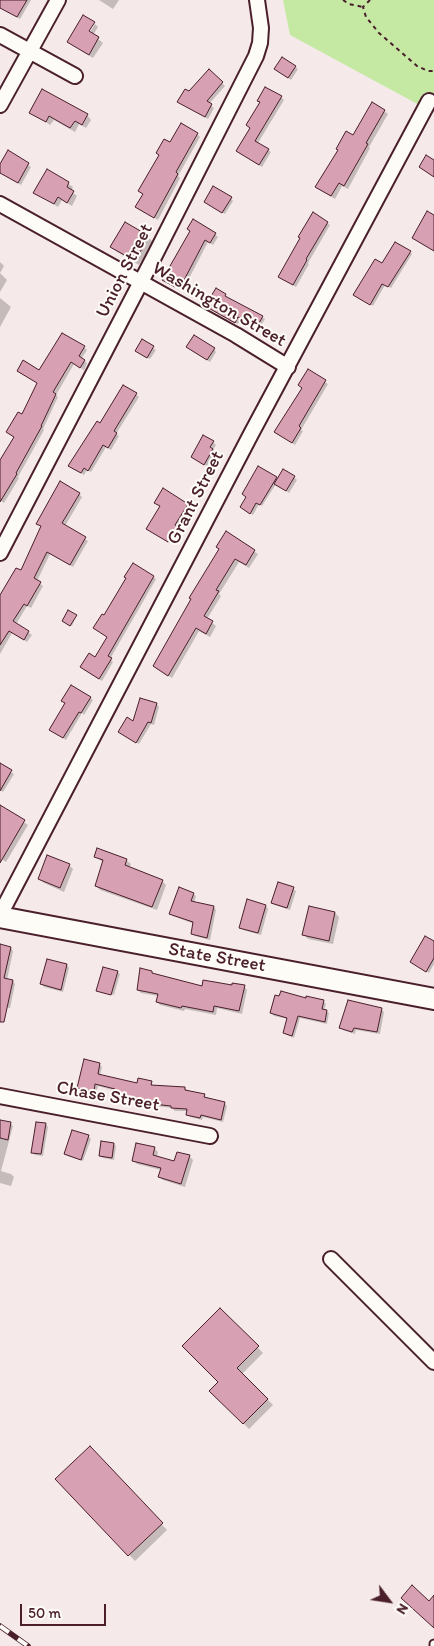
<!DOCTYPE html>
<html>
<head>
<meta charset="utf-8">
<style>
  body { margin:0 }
  #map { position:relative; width:434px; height:1646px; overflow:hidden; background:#f5eae9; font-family:Itim,sans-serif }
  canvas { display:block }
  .north { position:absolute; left:364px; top:1576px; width:50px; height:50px; -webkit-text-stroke:4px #fdfcf7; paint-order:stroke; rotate:121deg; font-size:14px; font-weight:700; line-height:20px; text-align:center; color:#4a1f2b }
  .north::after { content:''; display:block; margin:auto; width:18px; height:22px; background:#4a1f2b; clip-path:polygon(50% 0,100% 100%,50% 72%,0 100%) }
  .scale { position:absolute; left:20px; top:1604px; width:86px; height:22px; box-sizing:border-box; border:2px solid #4a1f2b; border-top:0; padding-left:6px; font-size:15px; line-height:18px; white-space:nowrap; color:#4a1f2b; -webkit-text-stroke:4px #fdfcf7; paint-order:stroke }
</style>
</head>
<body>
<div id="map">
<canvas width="434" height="1646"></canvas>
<div class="north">N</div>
<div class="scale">50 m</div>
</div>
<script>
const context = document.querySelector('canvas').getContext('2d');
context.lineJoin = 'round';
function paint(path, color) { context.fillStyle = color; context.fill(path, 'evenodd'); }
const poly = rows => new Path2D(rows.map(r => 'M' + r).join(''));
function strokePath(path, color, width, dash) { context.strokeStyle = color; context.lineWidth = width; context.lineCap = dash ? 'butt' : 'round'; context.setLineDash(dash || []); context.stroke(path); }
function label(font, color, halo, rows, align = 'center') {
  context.font = font + ' Itim,sans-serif'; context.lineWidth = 4; context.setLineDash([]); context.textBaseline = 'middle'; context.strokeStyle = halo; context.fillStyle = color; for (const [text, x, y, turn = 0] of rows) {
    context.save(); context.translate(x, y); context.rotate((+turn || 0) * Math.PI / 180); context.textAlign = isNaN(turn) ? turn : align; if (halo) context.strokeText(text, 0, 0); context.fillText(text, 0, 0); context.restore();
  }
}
const green = poly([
  [283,0,434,0,434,113,290,35]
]);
const shadow = poly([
  [1,0,31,0,20,19,0,8],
  [99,0,119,0,113,9],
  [95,24,98,27,93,35,103,43,93,58,68,42,85,36,87,37],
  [295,67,298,69,291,80,276,69],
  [209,71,225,86,209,104,214,108,208,119,179,102],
  [281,97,284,100,258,143,271,152,262,167,237,151,251,128,261,103,258,100],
  [384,111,388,114,369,147,370,148,348,189,342,186,335,199,320,190,317,187,353,136],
  [31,112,87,115,91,120,86,128,79,124,75,132,54,120,50,125],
  [197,134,200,137,178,176,180,178,158,220,140,210,144,195,139,191,160,156,170,144],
  [8,152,31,167,21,185,0,173,0,166],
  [48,171,73,187,71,191,77,196,72,206,62,200,58,207,35,192],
  [231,198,233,201,225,214,208,204],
  [313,214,330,225,308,263,309,264,296,287,282,279],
  [125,224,148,237,153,242,139,265,116,251,112,247],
  [191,231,215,234,218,237,213,245,208,242,185,286,181,284,178,289,166,282],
  [410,252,412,254,391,288,385,285,373,306,357,297,383,265],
  [0,262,4,266,0,273,7,280,0,292],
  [225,295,227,298,262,317,265,319,260,327,246,318,244,321,241,319,238,324,209,308],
  [0,298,11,307,0,327],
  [143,341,156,350,150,359,140,353],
  [84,347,87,350,81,359,87,363,84,370,74,364,56,395,58,397,43,429,44,430,18,477,19,478,4,503,0,500,0,462,15,438,7,432,22,416,38,384,40,372],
  [214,349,216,352,210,362,191,350],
  [308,371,328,384,301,430,303,431,295,445,276,432,303,388],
  [136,394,139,397,116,434,119,436,111,450,106,447,91,472,87,470,84,475,72,468],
  [213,442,216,445,213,450,215,453,207,466,195,459],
  [294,477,297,480,289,493,276,484,262,506,259,504,253,515,241,507,276,478,278,480],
  [79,494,82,497,65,526,88,541,73,567,50,554,37,581,43,586,31,608,27,606,16,624,32,635,27,642,12,633,0,654,0,601,21,572,42,527,37,524],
  [158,505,187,505,190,507,177,528,179,530,171,544,150,531,161,506],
  [227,533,258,554,249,568,239,562,219,594,221,596,207,619,216,626,210,637,199,631,172,678,154,666,220,549],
  [153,577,156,579,110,659,113,662,102,681,84,670,81,667,96,658,108,637,105,617],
  [76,616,72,626,64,622],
  [90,698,93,700,84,715,82,713,66,740,50,730,66,704,63,701],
  [157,704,159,707,154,725,151,724,139,744,122,734],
  [0,765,14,774,3,792,0,790],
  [3,808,28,825,6,862,0,858,0,812],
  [96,857,126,860,131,864,129,868,162,881,166,885,157,910,100,890,96,886,104,863],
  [69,865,73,869,64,892,44,883,39,879],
  [293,889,296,891,290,910,275,905,272,903],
  [193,894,196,896,194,903,214,907,216,910,210,940,195,936,192,934,194,924,173,916,171,914],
  [266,906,268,909,261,935,243,930,240,927],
  [335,913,339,917,333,944,308,939,304,935],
  [434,943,434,964,429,973,414,964],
  [0,946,11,948,13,951,7,980,13,981,15,984,10,1008,0,1006],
  [67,965,69,968,63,992,44,987,42,984],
  [117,972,120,974,114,995,99,991,99,992,98,991],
  [152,972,156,976,203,987,244,986,247,990,242,1014,217,1008,216,1015,185,1009,184,1011,160,1005,157,1002,158,996,141,993,138,990],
  [307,1000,323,1001,326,1004,324,1010,329,1013,327,1024,300,1018,294,1038,287,1035,284,1033,288,1019,274,1016,271,1013],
  [381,1009,384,1012,380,1034,356,1030,355,1034,343,1030,341,1028],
  [99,1064,102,1067,100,1075,138,1085,151,1082,153,1086,185,1088,188,1091,204,1095,207,1099,225,1104,227,1106,223,1122,203,1117,202,1120,190,1117,187,1114,188,1111,175,1111,172,1108,156,1106,117,1097,115,1094,116,1091,98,1086,96,1094,81,1091,79,1088],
  [0,1121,11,1124,13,1126,1,1171,11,1174,14,1177,11,1186,0,1183],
  [46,1124,48,1127,43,1156,35,1155,32,1152],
  [88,1136,91,1139,83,1161,68,1156,65,1154],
  [114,1144,116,1146,114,1160,103,1158,100,1156],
  [154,1148,158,1152,157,1157,175,1163,189,1156,193,1160,185,1187,163,1180,159,1177,161,1170,137,1164,133,1160],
  [220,1309,263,1353,242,1374,273,1405,249,1429,211,1391,219,1382],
  [90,1448,167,1530,135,1561,57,1479]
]);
const building = poly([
  [0,0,27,0,17,17,0,8,0,0],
  [83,15,95,22,89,31,99,37,89,55,67,42,83,15],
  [282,57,296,66,288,78,274,69,282,57],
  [209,69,223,82,207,101,212,104,205,117,177,102,185,89,189,91,209,69],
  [265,87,282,96,255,141,269,149,259,165,236,151,250,128,246,125,260,102,257,101,265,87],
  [42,89,88,114,82,125,75,121,70,128,49,116,46,122,29,113,42,89],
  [372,102,385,110,366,143,368,144,344,186,339,183,331,196,315,187,338,150,336,149,346,131,353,135,372,102],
  [181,123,198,133,176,172,178,174,154,218,135,207,143,194,138,191,159,155,156,153,164,139,170,142,181,123],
  [8,150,29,163,18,183,0,173,0,164,8,150],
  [426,155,434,160,434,177,419,167,426,155],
  [47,169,69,182,67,187,74,191,67,203,58,197,54,204,33,193,47,169],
  [213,186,232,197,222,213,204,202,213,186],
  [427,211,434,215,434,251,412,238,427,211],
  [313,212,328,222,306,259,307,260,293,285,278,277,300,238,298,237,313,212],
  [193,219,216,233,210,243,205,240,182,284,178,282,175,287,162,280,190,231,187,229,193,219],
  [125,222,149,236,135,261,110,247,125,222],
  [395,242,411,251,388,287,382,284,370,305,353,295,375,259,382,263,395,242],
  [216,288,226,294,225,296,263,316,258,325,243,316,242,319,238,317,235,323,205,306,216,288],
  [62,333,85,346,79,356,85,360,80,368,71,362,53,392,56,394,41,426,42,426,16,473,17,474,0,502,0,460,14,437,6,432,18,412,22,414,37,383,17,371,23,360,39,370,62,333],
  [194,335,215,348,207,360,186,347,194,335],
  [142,339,154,346,147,358,135,351,142,339],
  [308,369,326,380,299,426,301,428,292,443,274,432,302,388,298,385,308,369],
  [123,385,137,393,114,431,117,433,108,448,103,445,88,471,84,468,81,473,68,466,97,421,100,423,123,385],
  [203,435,214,441,210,447,213,449,204,465,191,457,203,435],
  [258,466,277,477,260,505,256,503,250,514,240,507,246,497,242,494,258,466],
  [283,469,295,476,286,491,274,484,283,469],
  [60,481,80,493,62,523,86,537,70,565,47,552,34,578,41,582,27,606,24,604,13,621,29,631,24,640,9,631,0,645,0,595,16,568,21,570,41,526,36,524,60,481],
  [163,488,188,504,175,525,178,526,168,542,146,529,160,506,154,503,163,488],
  [226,531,255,550,246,565,235,559,216,590,219,591,204,616,213,621,206,634,196,628,168,676,153,666,191,599,189,598,219,549,216,547,226,531],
  [133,563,154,576,108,656,112,658,99,679,80,667,89,653,95,657,107,637,93,628,102,614,104,615,126,578,124,577,133,563],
  [68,610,77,615,70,626,62,621,68,610],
  [71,685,91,697,81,713,79,712,63,738,49,730,65,703,61,701,71,685],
  [140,698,157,703,151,723,148,722,136,743,118,732,127,717,133,721,140,698],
  [0,763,12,770,0,791,0,763],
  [0,805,25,820,0,863,0,805],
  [97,848,127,859,125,865,163,880,152,907,95,886,103,860,94,857,97,848],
  [47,855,70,864,60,888,38,879,47,855],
  [278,882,294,887,287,908,271,903,278,882],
  [179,887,194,893,191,901,214,906,207,938,191,934,193,922,169,914,179,887],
  [247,899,266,905,258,933,239,928,247,899],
  [309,906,335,912,329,941,302,935,309,906],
  [425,936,434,941,434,958,426,972,410,962,425,936],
  [0,944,11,947,4,978,13,980,4,1022,0,1022,0,944],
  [47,959,67,964,61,990,40,984,47,959],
  [103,967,118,971,111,995,96,991,103,967],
  [140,968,152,971,152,973,202,986,203,980,232,985,232,983,245,985,239,1011,214,1006,213,1012,182,1006,181,1008,156,1002,158,994,137,990,140,968],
  [281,991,306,998,306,996,324,1000,322,1009,327,1010,325,1022,298,1016,292,1036,283,1033,287,1018,270,1013,275,995,279,996,281,991],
  [348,1000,382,1008,377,1032,354,1028,352,1032,339,1028,348,1000],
  [84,1059,100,1063,98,1074,137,1083,138,1078,152,1081,151,1085,185,1087,185,1090,205,1094,204,1097,225,1102,221,1120,201,1115,200,1118,186,1115,187,1109,171,1108,171,1106,153,1104,113,1094,115,1089,95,1084,94,1092,77,1088,84,1059],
  [0,1120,11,1122,8,1140,0,1138,0,1120],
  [36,1122,46,1123,41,1154,31,1153,36,1122],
  [72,1130,89,1135,81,1160,64,1154,72,1130],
  [101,1141,114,1143,112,1158,99,1156,101,1141],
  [136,1143,155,1147,153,1155,174,1161,177,1152,190,1155,181,1184,158,1177,161,1168,132,1161,136,1143],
  [220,1308,259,1346,237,1368,268,1399,243,1424,209,1391,218,1382,182,1346,220,1308],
  [90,1446,163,1523,128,1556,55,1479,90,1446],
  [412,1585,429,1601,434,1595,434,1628,401,1598,412,1585]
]);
const path = poly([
  [343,0,349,4,363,7],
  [370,0,363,7,366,17,379,33,417,66,428,71,434,71]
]);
const service = poly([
  [434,1644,434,1645]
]);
const minor = poly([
  [0,35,75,76],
  [0,105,58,0],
  [0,204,236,335,288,367],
  [0,553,156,253,256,56,260,43,261,28,257,0],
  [0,915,251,434,429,101],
  [0,1096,210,1136],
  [331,1259,434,1362]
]);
const secondary = poly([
  [0,917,434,999]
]);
const rail = poly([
  [0,1626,28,1646]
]);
const streetNames = [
  ["Union Street",125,271,-63],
  ["Washington Street",219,305,30],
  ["Grant Street",196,498,-63],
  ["State Street",217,958,10],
  ["Chase Street",108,1097,10]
];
paint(green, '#c5e9a3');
paint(shadow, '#0003');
paint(building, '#d7a0b3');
strokePath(building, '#4a1f2b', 1);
strokePath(service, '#4a1f2b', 11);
strokePath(minor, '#4a1f2b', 18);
strokePath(secondary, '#4a1f2b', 24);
strokePath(path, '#4a1f2b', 2, [4, 4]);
strokePath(service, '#fdfcf7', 7);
strokePath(minor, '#fdfcf7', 14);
strokePath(secondary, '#fdfcf7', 20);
strokePath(rail, '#4a1f2b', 5.5);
strokePath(rail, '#fdfcf7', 4, [11]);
label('19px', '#4a1f2b', '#fdfcf7', streetNames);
</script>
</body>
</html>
